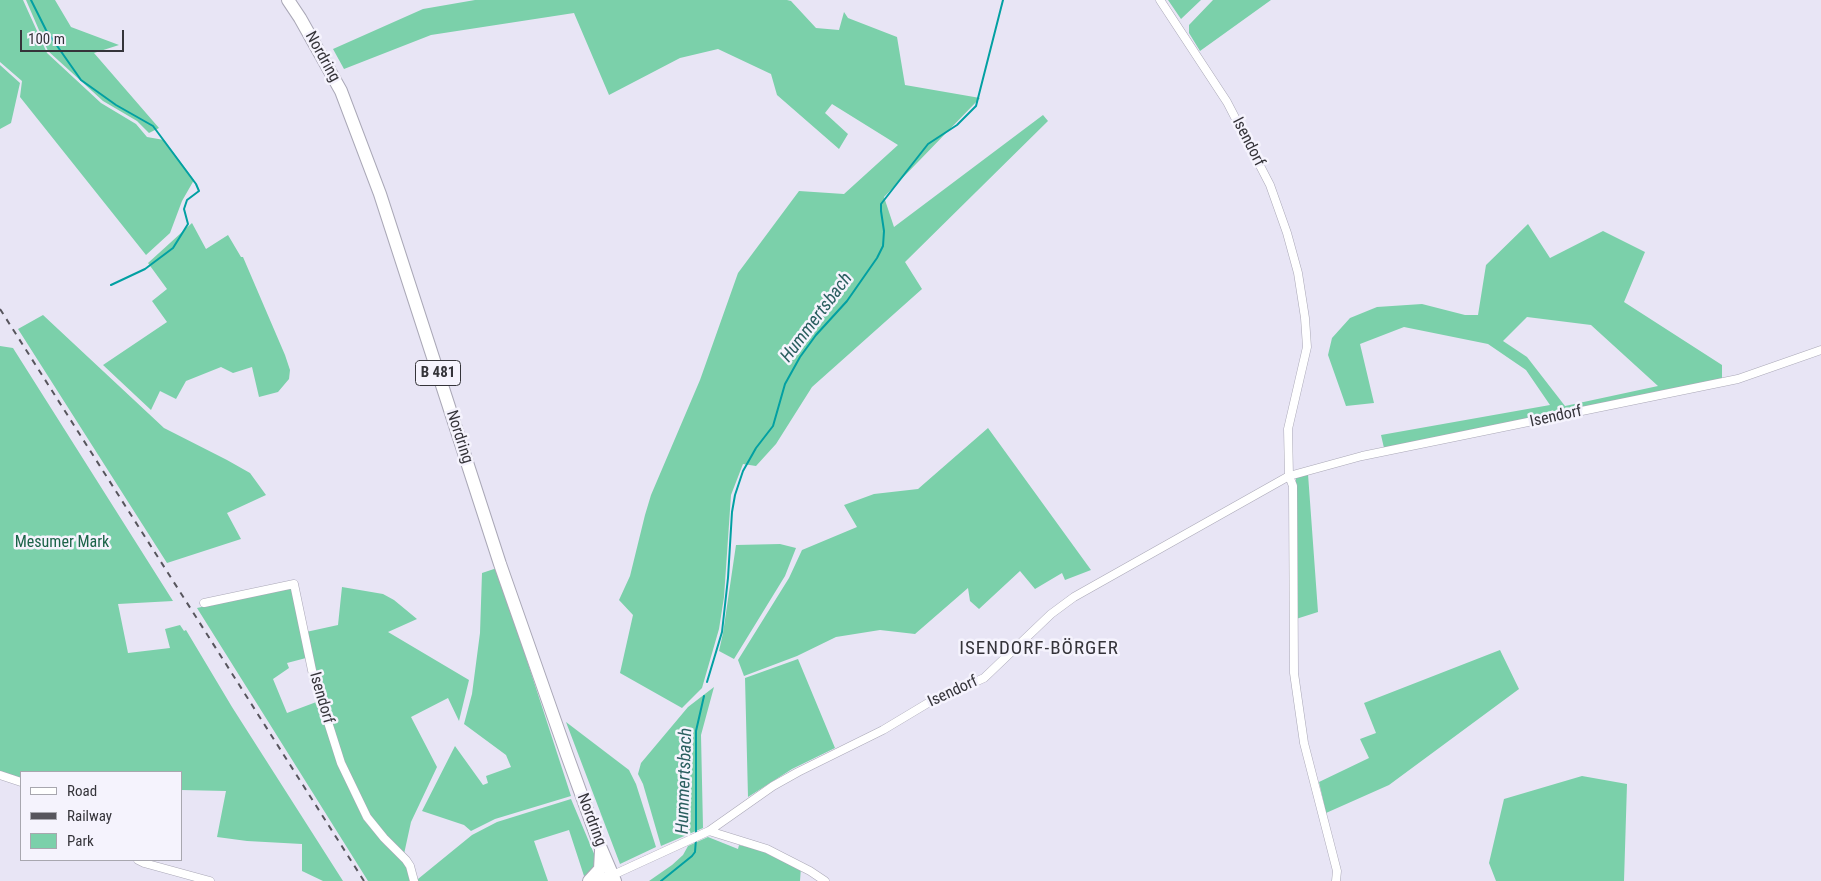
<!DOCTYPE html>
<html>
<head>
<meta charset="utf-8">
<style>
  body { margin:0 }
  #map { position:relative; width:1821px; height:881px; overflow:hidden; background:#e8e5f5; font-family:"Roboto Condensed",sans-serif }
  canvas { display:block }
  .legend { position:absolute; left:20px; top:771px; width:162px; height:90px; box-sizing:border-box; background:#f5f3fd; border:1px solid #a8a7af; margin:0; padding:6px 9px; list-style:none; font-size:15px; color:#35343a }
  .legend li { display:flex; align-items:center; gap:10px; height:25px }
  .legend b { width:25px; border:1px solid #a8a7af }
  .scale { position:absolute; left:20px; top:30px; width:104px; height:22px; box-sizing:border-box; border:2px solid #35343a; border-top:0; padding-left:6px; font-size:15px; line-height:18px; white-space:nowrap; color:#35343a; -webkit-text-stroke:4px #f5f3fd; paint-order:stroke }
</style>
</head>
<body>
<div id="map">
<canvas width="1821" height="881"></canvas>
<ul class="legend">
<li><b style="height:6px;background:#fff"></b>Road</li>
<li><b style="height:6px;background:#57555d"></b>Railway</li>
<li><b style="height:14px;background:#7bd0aa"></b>Park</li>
</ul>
<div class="scale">100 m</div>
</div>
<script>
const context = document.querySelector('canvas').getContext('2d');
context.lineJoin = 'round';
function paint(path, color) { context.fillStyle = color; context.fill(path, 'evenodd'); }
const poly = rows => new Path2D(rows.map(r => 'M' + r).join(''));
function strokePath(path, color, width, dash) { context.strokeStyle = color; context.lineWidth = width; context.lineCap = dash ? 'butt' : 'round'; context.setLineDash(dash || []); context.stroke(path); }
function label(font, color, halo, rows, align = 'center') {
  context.font = font + ' "Roboto Condensed",sans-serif'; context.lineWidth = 5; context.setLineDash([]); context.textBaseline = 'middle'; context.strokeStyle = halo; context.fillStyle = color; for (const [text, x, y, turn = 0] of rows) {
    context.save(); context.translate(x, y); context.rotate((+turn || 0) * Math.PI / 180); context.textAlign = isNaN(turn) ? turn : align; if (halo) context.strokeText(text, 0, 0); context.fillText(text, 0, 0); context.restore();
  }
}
const green = poly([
  [0,0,23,0,47,53,101,103,136,124,147,137,164,140,194,180,182,201,170,233,146,255,20,97,22,81,0,62],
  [26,0,55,0,71,27,119,45,94,53,159,128,149,133,137,121,103,101,48,51],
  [475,0,787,0,791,1,816,28,839,30,844,12,848,18,897,37,905,85,980,98,884,197,894,227,1043,115,1048,121,905,262,922,289,812,387,776,444,756,466,743,464,731,495,724,597,719,629,702,688,682,708,620,673,633,615,619,600,630,576,645,515,651,495,700,380,738,273,799,191,844,194,898,145,832,104,825,113,848,134,839,149,777,95,771,74,718,49,680,58,609,95,574,13,431,35,344,69,333,49,423,9],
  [1168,0,1201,0,1181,19],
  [1213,0,1271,0,1200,51,1189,33,1189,25],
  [0,65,20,83,11,123,0,129],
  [192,223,206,249,228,235,241,257,243,257,285,355,290,370,289,379,278,392,259,397,252,367,233,373,221,367,186,381,176,399,160,391,151,410,103,365,167,322,152,301,167,289,148,263],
  [1528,224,1550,258,1603,231,1645,252,1624,302,1722,365,1722,382,1384,448,1381,435,1550,405,1526,370,1488,344,1404,327,1360,344,1374,403,1346,406,1328,355,1332,338,1350,318,1377,307,1422,304,1465,315,1478,315,1486,265],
  [1527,317,1591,325,1658,386,1565,406,1527,357,1503,341],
  [43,315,164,428,227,460,250,473,266,495,227,513,241,539,167,563,18,329],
  [0,346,13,348,173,601,118,604,128,653,170,648,165,629,180,625,184,631,186,630,232,707,343,881,323,881,302,871,302,844,247,841,217,837,226,791,181,790,181,772,21,772,21,779,0,772],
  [988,428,1091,570,1065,580,1062,573,1035,589,1020,571,979,609,970,601,968,588,915,634,880,630,836,637,797,656,744,676,738,660,789,578,802,550,857,527,844,505,874,494,918,489],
  [1308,474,1318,612,1296,619,1296,477],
  [780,544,796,548,785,576,734,659,719,651,723,633,736,545],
  [497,568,571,796,495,819,471,831,464,825,422,811,455,746,483,785,488,783,486,776,511,767,506,755,464,724,472,694,480,633,482,573],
  [292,587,306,658,287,663,289,668,273,679,287,713,319,701,338,764,352,795,364,820,385,845,404,862,409,872,410,881,368,881,197,608],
  [342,587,383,594,394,600,417,619,388,632,469,680,459,721,448,698,411,717,437,767,411,822,404,854,368,816,343,763,316,676,306,632,338,625],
  [1500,650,1519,689,1389,785,1326,813,1319,782,1369,758,1360,739,1376,733,1364,703],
  [798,659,835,748,792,769,748,797,745,678],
  [714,687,701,735,703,828,661,846,643,784,638,774,641,763,688,707],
  [566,722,629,770,636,784,656,847,620,864],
  [1582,776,1627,784,1624,881,1496,881,1489,863,1504,799],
  [571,799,595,856,595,863,593,870,587,875,584,876,569,830,534,841,548,881,418,881,418,879,472,835,497,822],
  [708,837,738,849,739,845,765,851,801,867,800,881,649,881,672,865,683,855,688,846]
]);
const stream = poly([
  [31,0,46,30,81,80,116,105,153,126,196,184,199,191,187,200,184,209,188,224,173,248,145,269,111,285],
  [707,682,722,632,728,578,732,512,735,495,743,471,756,448,773,426,785,384,800,357,816,335,847,301,877,258,883,246,884,231,881,211,881,204,928,144,957,125,976,106,1003,0],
  [696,834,696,731,704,696],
  [661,881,692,856,695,852,696,839]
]);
const minor = poly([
  [1160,0,1227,102,1270,185,1287,233,1298,273,1305,318,1307,347,1288,429,1289,476,1293,486,1294,673,1304,743,1337,871,1336,881],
  [204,603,294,584,313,675,341,763,367,817,384,838,406,860,410,866,414,881],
  [0,775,21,782],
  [709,831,767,849,810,871,825,881],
  [138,860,144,863,210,881],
  [613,875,709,831,773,786,798,772,883,730,928,703,984,678,1051,614,1074,597,1289,476,1362,456,1738,379,1821,350]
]);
const tertiary = poly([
  [595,881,613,875]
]);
const primary = poly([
  [288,0,300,18,341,91,380,194,500,564,567,755,600,846,615,881],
  [589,881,600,869,601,851]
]);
const rail = poly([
  [0,309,364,881]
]);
const shields = [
  [438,373,45]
];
const shieldNames = [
  ["B 481",438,373]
];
const streetNames = [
  ["Nordring",322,57,61],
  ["Isendorf",1248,142,63],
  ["Isendorf",1556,417,-12],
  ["Nordring",459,437,72],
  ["Isendorf",953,692,-25],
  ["Isendorf",321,698,74],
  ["Nordring",591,820,69]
];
const parkNames = [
  ["Mesumer Mark",62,543]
];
const waterNames = [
  ["Hummertsbach",817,318,-53],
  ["Hummertsbach",685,781,-88]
];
const quarterNames = [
  ["ISENDORF-BÖRGER",1039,649]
];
paint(green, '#7bd0aa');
strokePath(stream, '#02a0a2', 2);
strokePath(minor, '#aaa8b7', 9);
strokePath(tertiary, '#aaa8b7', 11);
strokePath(primary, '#aaa8b7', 14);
strokePath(minor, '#fff', 8);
strokePath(tertiary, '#fff', 10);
strokePath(primary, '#fff', 12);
strokePath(rail, '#57555d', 2, [6, 6]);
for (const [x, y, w] of shields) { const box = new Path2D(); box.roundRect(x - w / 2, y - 12.5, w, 25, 4); context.fillStyle = '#f5f3fd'; context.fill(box); strokePath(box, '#35343a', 1); }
label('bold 15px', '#35343a', null, shieldNames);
label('16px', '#35343a', '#f5f3fd', streetNames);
label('16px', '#1b6348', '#f5f3fd', parkNames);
label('italic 18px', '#2b5f60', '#f5f3fd', waterNames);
context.letterSpacing = '1px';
label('19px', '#35343a', '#f5f3fd', quarterNames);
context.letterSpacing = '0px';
</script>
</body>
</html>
